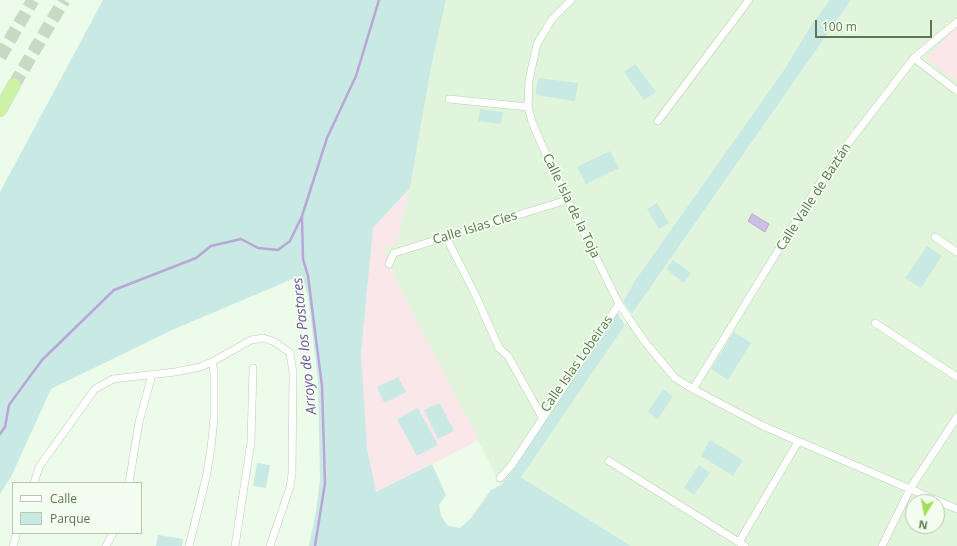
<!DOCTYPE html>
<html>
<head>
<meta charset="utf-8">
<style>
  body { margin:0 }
  #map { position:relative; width:957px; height:546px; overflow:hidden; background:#edfcea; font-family:"Open Sans",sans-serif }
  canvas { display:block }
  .legend { position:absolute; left:12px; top:482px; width:130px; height:52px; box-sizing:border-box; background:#f3fef1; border:1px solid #b7c8b0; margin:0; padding:5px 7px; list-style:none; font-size:12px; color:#5e764e }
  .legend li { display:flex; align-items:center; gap:8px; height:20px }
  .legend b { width:20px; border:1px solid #b7c8b0 }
  .north { position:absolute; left:905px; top:494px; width:40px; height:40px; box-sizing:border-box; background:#f3fef1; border:1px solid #b7c8b0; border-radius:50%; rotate:190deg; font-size:11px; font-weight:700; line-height:16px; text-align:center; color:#5e764e }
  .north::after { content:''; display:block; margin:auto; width:14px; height:18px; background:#a0df56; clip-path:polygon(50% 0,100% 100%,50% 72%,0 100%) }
  .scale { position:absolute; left:815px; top:20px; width:117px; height:18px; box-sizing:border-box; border:2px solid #5e764e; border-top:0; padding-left:5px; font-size:12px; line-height:14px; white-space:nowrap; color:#5e764e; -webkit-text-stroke:3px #f3fef1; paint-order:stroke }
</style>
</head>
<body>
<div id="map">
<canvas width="957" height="546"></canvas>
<ul class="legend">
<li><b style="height:5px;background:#fff"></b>Calle</li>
<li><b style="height:11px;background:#c9eae4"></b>Parque</li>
</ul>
<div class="north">N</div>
<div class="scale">100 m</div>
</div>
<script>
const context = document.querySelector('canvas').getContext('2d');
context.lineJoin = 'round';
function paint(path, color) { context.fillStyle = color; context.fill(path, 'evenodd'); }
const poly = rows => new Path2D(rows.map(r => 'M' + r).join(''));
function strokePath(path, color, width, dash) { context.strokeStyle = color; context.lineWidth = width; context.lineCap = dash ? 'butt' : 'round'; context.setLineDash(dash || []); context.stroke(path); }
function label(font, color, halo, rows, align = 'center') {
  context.font = font + ' "Open Sans",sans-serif'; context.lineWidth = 3.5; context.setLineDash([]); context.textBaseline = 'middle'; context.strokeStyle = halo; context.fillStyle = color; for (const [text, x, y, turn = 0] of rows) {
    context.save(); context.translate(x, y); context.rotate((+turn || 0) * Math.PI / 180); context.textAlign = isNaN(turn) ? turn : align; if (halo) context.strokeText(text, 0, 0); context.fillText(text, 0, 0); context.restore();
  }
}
const residential = poly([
  [446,0,830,0,811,25,784,70,634,282,612,321,501,485,393,275,384,247,396,245,410,188,431,68],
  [851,0,957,0,957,546,631,546,520,476],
  [913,502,937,502,937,526,913,526]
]);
const education = poly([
  [957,26,957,82,926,58],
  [410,188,396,245,384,247,393,275,479,440,376,493,367,456,361,354,373,228]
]);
const green = poly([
  [103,0,446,0,431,68,410,188,373,228,361,354,367,448,376,492,432,464,446,495,439,505,441,516,448,526,460,528,471,518,491,490,501,485,512,471,617,312,625,325,521,477,631,546,309,546,316,511,320,479,318,380,308,297,302,275,172,330,51,389,11,477,0,494,0,192],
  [830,0,851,0,632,314,623,302,634,282,784,70,811,25],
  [635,64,656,92,644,100,624,72],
  [538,78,578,83,575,101,535,95],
  [480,109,503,112,501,124,478,121],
  [610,151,619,168,586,184,577,167],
  [657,203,669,223,659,229,647,209],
  [927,246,942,256,921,288,905,278],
  [673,260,691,273,684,283,666,269],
  [734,332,751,343,728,380,711,369],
  [398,377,406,392,384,403,377,387],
  [663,389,673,396,658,419,648,412],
  [440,403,454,431,438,439,424,410],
  [418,408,438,445,417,456,397,419],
  [710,440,743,460,733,476,701,456],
  [257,463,270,465,266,488,253,486],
  [699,465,710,473,694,495,684,488],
  [158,535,183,539,182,546,156,546]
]);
const water = poly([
  [752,214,769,224,765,232,748,221,752,214]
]);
const stream = poly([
  [302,217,303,259,308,276,322,386,325,483,315,546],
  [0,434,5,427,9,405,42,360,114,290,196,258,211,246,241,239,258,248,278,250,290,241,302,216,327,138,356,76,379,0]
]);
const motorwayTunnel = poly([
  [0,57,33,0],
  [14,85,64,0]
]);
const minor = poly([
  [571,0,552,19,537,44,529,80,528,107,532,122,551,166,619,304,645,342,675,378,693,389,763,426,957,509],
  [914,58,957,91],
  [449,99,528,107],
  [658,121,749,0],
  [446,237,476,296,499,348,508,356,542,417],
  [935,237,957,252],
  [389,264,394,253,567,200],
  [875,323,957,377],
  [693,389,814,192,846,146,914,58,957,22],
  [609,461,745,546],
  [500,478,511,466,619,304],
  [34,483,39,467,95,389,113,379,175,372,200,367,212,362,251,340,263,338,275,342,290,353,293,373,292,474,290,487,270,546],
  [129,483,139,422,152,375],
  [739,542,798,442],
  [13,546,17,533],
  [106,546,113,533],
  [189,546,206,478,211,448,214,418,214,372,212,362],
  [235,546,251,442,253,368],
  [882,546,910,489,957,417]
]);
const motorway = poly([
  [0,110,14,85]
]);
const streetNames = [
  ["Calle Valle de Baztán",814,197,-57],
  ["Calle Isla de la Toja",571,206,64],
  ["Calle Islas Cíes",475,228,-17],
  ["Calle Islas Lobeiras",577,364,-55]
];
const waterNames = [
  ["Arroyo de los Pastores",305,346,-96]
];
paint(residential, '#e1f5dc');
paint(education, '#f9e7e9');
paint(green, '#c9eae4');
paint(water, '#cdbfe5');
strokePath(water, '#b9a6d7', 1);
strokePath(stream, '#b9a6d7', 2.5);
strokePath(motorwayTunnel, '#c9dac3', 13, [13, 6]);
strokePath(minor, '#baceb0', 8);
strokePath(motorway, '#d2d9cd', 14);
strokePath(minor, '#fff', 7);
strokePath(motorway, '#ccf3a5', 13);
label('13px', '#5e764e', '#f3fef1', streetNames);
label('italic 14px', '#70529d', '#f3fef1', waterNames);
</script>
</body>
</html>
